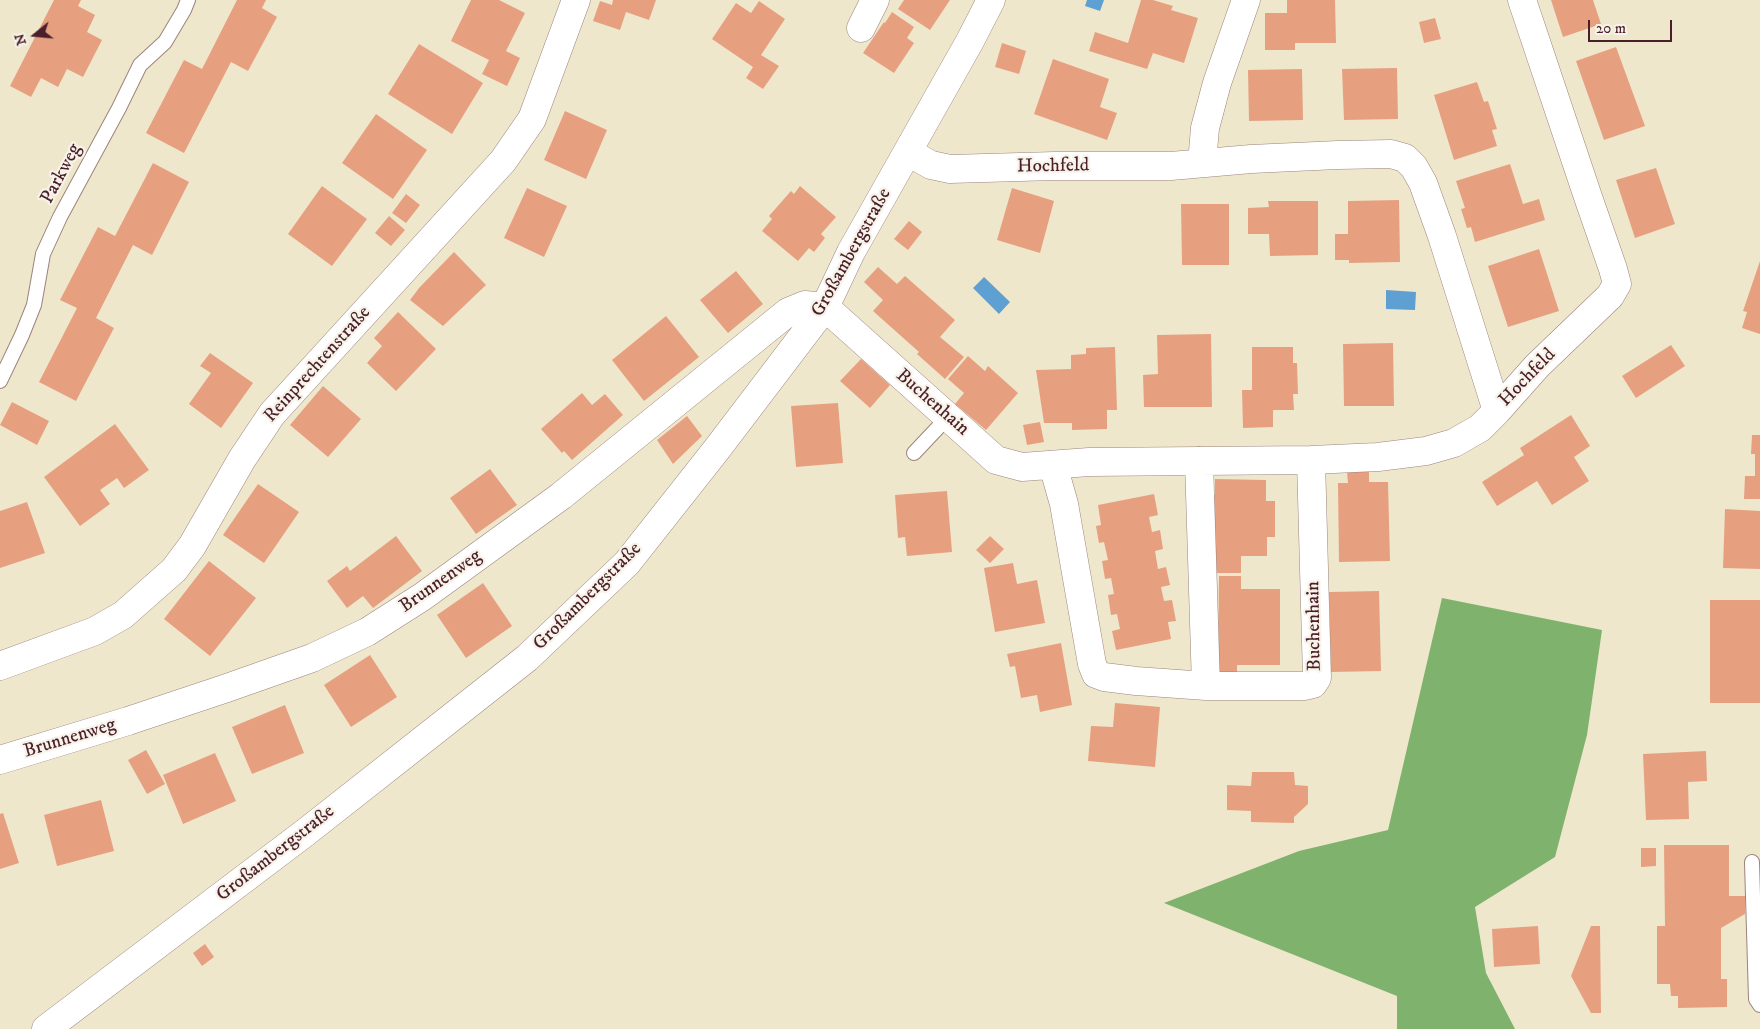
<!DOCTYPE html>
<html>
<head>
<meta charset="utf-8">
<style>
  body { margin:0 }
  #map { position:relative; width:1760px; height:1029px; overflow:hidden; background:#efe7cc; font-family:"IM FELL DW Pica",serif }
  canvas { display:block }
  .north { position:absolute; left:10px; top:10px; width:50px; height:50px; -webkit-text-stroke:4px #f7f3e8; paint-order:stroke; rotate:253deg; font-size:14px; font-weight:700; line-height:20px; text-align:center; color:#4a1f2b }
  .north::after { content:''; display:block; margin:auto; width:18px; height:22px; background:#4a1f2b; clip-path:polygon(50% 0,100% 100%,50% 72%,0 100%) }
  .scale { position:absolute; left:1588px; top:20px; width:84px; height:22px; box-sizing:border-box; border:2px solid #4a1f2b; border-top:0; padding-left:6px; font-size:15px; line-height:18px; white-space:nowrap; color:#4a1f2b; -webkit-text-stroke:4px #f7f3e8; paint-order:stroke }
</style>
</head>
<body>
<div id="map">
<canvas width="1760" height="1029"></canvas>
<div class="north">N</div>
<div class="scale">20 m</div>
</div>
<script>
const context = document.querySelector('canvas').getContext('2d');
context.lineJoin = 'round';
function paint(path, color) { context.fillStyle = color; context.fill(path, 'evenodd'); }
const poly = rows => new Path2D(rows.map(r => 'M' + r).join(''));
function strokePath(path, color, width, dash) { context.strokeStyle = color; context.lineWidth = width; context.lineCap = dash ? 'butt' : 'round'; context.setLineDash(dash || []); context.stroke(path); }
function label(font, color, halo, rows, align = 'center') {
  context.font = font + ' "IM FELL DW Pica",serif'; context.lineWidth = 4.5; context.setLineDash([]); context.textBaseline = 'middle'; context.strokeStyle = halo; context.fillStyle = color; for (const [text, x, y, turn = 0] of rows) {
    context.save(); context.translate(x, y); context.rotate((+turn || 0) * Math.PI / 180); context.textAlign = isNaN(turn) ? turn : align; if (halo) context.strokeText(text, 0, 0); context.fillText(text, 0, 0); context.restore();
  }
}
const forest = poly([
  [1442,598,1602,630,1587,735,1555,857,1475,907,1486,973,1515,1029,1397,1029,1397,996,1164,903,1299,851,1388,830]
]);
const water = poly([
  [1087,0,1104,0,1100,11,1085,6],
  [984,277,1010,302,999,314,973,288],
  [1386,290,1416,292,1415,310,1386,309]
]);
const building = poly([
  [54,0,81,0,78,6,95,15,87,32,102,40,83,77,67,69,58,87,41,78,31,97,10,86],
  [237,0,266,0,262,8,277,17,248,71,231,62,184,153,146,133,184,60,202,69],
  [471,0,499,0,525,13,506,51,520,58,507,86,482,74,489,60,451,41],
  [613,0,656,0,649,20,626,12,620,30,593,21,600,1,612,5],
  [904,0,950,0,930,30,898,9],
  [1141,0,1153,0,1173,6,1171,10,1198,18,1184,63,1153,53,1147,69,1089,51,1095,32,1128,43],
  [1287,0,1335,0,1336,43,1295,43,1295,50,1265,50,1265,13,1287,13],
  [1551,0,1593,0,1601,24,1563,37],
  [759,1,785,19,761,55,779,66,763,89,746,78,753,67,712,39,736,3,751,13],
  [892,12,914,27,907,38,914,43,894,73,863,53,884,22,885,23],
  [1435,18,1441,39,1424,43,1419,22],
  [1002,43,1026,51,1019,74,995,67],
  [419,44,483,83,452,134,388,94],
  [1616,47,1645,126,1604,140,1576,61],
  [1053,59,1109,79,1100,107,1117,113,1107,140,1034,114],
  [1397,68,1398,119,1344,120,1342,69],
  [1302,69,1303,120,1249,121,1248,70],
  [1477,82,1484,102,1488,101,1497,129,1492,130,1497,146,1454,160,1434,95],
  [565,111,607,130,586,179,544,160],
  [376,114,427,150,393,199,342,163],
  [153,163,189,182,152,255,133,245,96,318,114,328,76,401,39,382,77,308,60,300,98,227,115,236],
  [1510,164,1523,204,1539,199,1545,220,1475,242,1471,227,1467,228,1461,209,1465,208,1456,181],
  [1656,168,1675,224,1635,238,1616,180],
  [322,186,367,219,332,266,288,234],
  [800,186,836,217,821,234,825,238,814,252,809,248,798,261,762,231,772,219,769,216,791,191,794,194],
  [527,188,567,206,544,257,504,238],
  [1012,188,1054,201,1040,253,997,240],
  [406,194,420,205,406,223,392,213],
  [1399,200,1400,262,1349,263,1349,260,1335,260,1335,234,1348,234,1348,201],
  [1268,201,1318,201,1318,255,1270,256,1269,234,1248,234,1248,208,1269,207],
  [1181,204,1229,204,1229,265,1182,265],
  [389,216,405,230,391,246,375,233],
  [909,221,922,232,908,250,894,239],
  [1539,249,1559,311,1508,327,1488,266],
  [454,252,486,285,443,326,410,300,419,288],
  [1760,261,1760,334,1742,328,1747,312,1743,311],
  [878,267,897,284,905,276,955,320,940,337,964,357,945,379,917,354,919,352,873,311,883,300,864,282],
  [736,271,763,304,728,333,700,300],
  [398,312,436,349,396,391,367,363,382,346,374,338],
  [666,316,699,357,644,401,612,360],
  [1211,334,1212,407,1144,407,1143,375,1158,374,1157,335],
  [1393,343,1394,406,1344,406,1343,344],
  [1671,345,1685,366,1636,398,1622,376],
  [1115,347,1117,410,1107,410,1107,429,1072,430,1072,423,1044,423,1036,370,1071,369,1071,355,1086,354,1086,348],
  [1252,347,1293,347,1293,363,1297,363,1298,394,1293,394,1294,410,1273,410,1273,427,1243,428,1242,390,1252,390],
  [210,353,253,383,221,428,189,404,211,373,200,366],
  [968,356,985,371,988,366,1018,393,986,430,955,404,964,393,948,379],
  [861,359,890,385,870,408,840,381],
  [323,386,361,419,328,457,290,425],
  [582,393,592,405,605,394,623,415,572,460,564,451,562,453,541,429],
  [12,402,49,421,37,445,0,425],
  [838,403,843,463,796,467,791,406],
  [1571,415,1590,446,1574,457,1589,481,1552,505,1537,481,1497,506,1482,482,1524,455,1520,448],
  [687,416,702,436,673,464,657,440],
  [1040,422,1044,442,1027,445,1023,425],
  [115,424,149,470,124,488,117,478,100,490,110,504,80,526,44,477],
  [1752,435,1760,435,1760,499,1744,499,1745,476,1755,476,1755,454,1751,454],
  [490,469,517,505,476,534,450,498],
  [1347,472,1369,472,1369,482,1388,482,1390,561,1339,562,1338,483,1348,483],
  [1215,479,1266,480,1266,501,1275,501,1275,537,1267,537,1267,556,1241,556,1241,573,1210,573,1211,495,1215,495],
  [258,484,299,512,264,563,223,535],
  [947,491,952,552,907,556,905,537,898,538,895,495],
  [1154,494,1158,515,1149,517,1152,532,1160,530,1163,549,1155,551,1158,569,1166,567,1170,585,1161,587,1164,601,1172,600,1176,621,1168,622,1171,639,1116,650,1112,631,1120,629,1117,614,1111,615,1108,595,1114,594,1111,578,1105,579,1102,561,1108,560,1104,542,1099,543,1096,526,1101,525,1098,505],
  [27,502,45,553,0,568,0,511],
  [1725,509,1760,511,1760,569,1723,568],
  [396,536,422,571,373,608,363,596,347,608,327,581,347,566,350,571],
  [990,536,1004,549,990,563,976,550],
  [209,561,256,598,210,656,164,619],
  [1013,563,1017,584,1037,580,1045,623,995,632,984,568],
  [1219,576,1241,576,1241,589,1280,589,1280,665,1237,665,1237,679,1216,679,1218,663],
  [483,583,512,626,466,658,437,615],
  [1379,591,1381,671,1331,672,1329,592],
  [1710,600,1760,600,1760,703,1710,703],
  [1061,643,1072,705,1040,712,1037,695,1021,698,1015,666,1010,667,1007,654],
  [370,655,397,697,351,727,324,685],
  [1115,703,1160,707,1155,767,1088,761,1091,726,1113,727],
  [285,705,304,753,252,774,232,727],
  [146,750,165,784,147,794,128,760],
  [1706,751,1707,781,1688,782,1689,819,1646,820,1643,754],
  [215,753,236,801,183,824,163,775],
  [1252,772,1294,772,1295,785,1308,786,1308,804,1294,817,1294,823,1251,822,1251,811,1227,810,1227,785,1251,786],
  [101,800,114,851,57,866,44,815],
  [3,813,19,863,0,869,0,814],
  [1664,845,1729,845,1729,896,1745,896,1745,914,1721,928,1721,979,1727,979,1727,1007,1678,1008,1678,996,1671,996,1670,984,1657,984,1657,926,1665,926],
  [1641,848,1656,848,1656,866,1641,867],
  [1538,926,1540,964,1494,967,1492,929],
  [1591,926,1600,926,1601,1013,1591,1013,1571,976],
  [205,944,214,957,202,966,193,953]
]);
const lane = poly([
  [0,381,22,335,34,305,43,254,60,217,119,108,140,65,165,42,184,10,188,0],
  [914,453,948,417],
  [1752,862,1756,999,1760,1005]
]);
const street = poly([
  [861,28,875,0],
  [908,152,931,165,950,169,1055,166,1171,166,1251,159,1338,155,1391,154,1405,158,1414,167,1423,183,1442,236,1497,411],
  [1202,163,1205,128,1217,83,1246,0],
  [1199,461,1206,686],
  [1053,465,1064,504,1092,664,1096,674,1104,677,1136,681,1206,686,1305,686,1313,684,1317,678,1311,460],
  [0,666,95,631,123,615,174,570,192,546,242,459,272,414,503,161,532,119,576,0],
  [0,760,128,721,224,689,312,658,367,632,422,597,561,496,788,312,805,305,825,307,996,460,1022,467,1089,462,1311,460,1378,457,1426,451,1454,443,1480,428,1497,411,1537,366,1610,296,1617,284,1613,269,1588,197,1522,0],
  [46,1029,306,832,527,658,627,563,717,449,825,307,851,252,970,41,991,0]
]);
const streetNames = [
  ["Hochfeld",1053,167,-1],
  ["Parkweg",62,174,-62],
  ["Großambergstraße",852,253,-61],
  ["Reinprechtenstraße",318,365,-48],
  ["Hochfeld",1528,378,-46],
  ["Buchenhain",932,403,41],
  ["Brunnenweg",441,582,-35],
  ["Großambergstraße",588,597,-45],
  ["Buchenhain",1315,626,-91],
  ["Brunnenweg",70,739,-17],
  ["Großambergstraße",276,854,-38]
];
paint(forest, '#7fb26d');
paint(water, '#5ea0d2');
paint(building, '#e6a080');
strokePath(lane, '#9c837c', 16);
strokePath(street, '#9c837c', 29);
strokePath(lane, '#fff', 14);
strokePath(street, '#fff', 28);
label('19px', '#4a1f2b', '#f7f3e8', streetNames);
</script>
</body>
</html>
